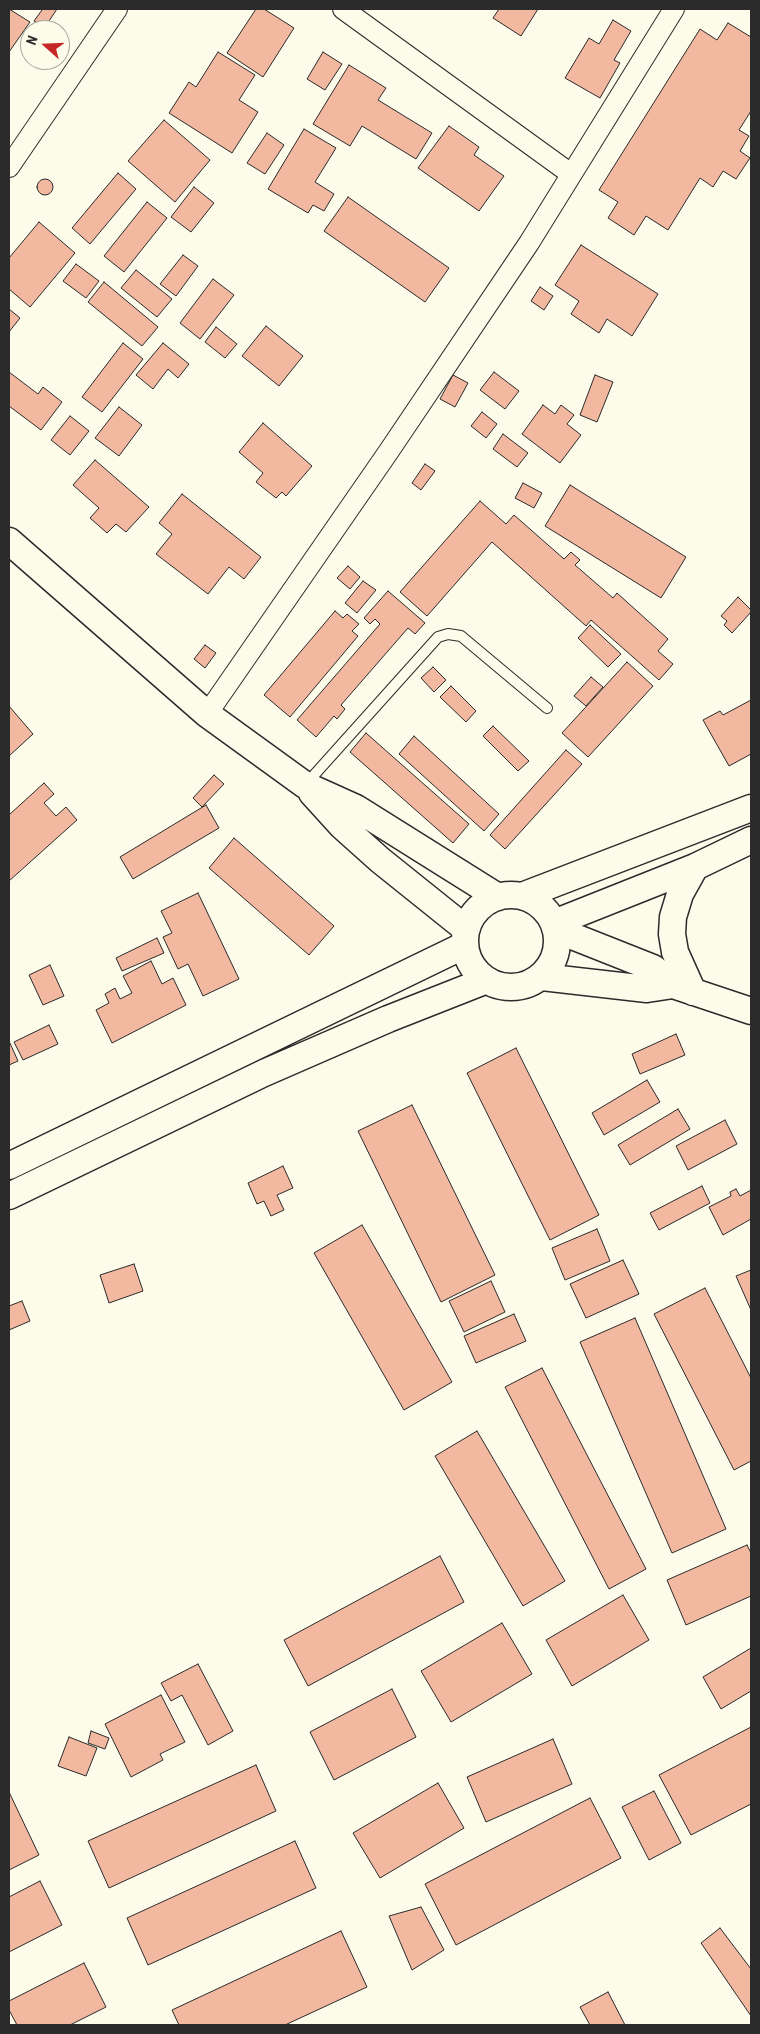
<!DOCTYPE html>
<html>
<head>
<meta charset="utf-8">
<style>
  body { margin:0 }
  #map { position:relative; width:760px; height:2034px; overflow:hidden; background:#fdfbea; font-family:"Roboto Condensed",sans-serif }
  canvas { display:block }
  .frame { position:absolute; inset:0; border:10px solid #2b2b2b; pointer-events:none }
  .north { position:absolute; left:20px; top:20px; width:50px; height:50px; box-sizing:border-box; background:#fdfbea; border:1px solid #a9a89e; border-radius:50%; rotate:290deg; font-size:14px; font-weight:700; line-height:20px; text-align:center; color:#2b2b2b }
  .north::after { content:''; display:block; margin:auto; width:18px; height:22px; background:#c62828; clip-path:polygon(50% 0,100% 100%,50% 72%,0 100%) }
</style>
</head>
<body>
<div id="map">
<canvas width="760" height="2034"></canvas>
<div class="frame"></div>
<div class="north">N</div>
</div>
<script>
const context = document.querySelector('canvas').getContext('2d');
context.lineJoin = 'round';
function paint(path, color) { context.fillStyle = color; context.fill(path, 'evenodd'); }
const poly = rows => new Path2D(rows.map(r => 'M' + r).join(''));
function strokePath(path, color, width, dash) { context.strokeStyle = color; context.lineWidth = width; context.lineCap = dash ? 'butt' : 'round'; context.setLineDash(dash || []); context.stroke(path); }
const building = poly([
  [9,9,30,22,9,52,9,9],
  [40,9,57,9,45,27,34,21,42,10,40,9],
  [256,9,264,9,294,28,263,77,227,53,256,9],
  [499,9,538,9,521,36,493,18,499,9],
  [613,20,631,31,614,60,620,63,600,98,565,78,589,38,599,44,613,20],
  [728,23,751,37,751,111,739,130,749,136,740,151,750,158,736,179,723,171,713,187,700,178,668,230,646,216,634,235,608,218,618,202,599,190,700,29,717,40,728,23],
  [218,52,255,75,239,100,258,112,232,153,169,113,189,82,196,87,218,52],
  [323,52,342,64,325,90,307,79,323,52],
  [349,65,386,88,378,100,432,133,416,159,362,126,350,146,313,124,349,65],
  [164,120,210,160,175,202,128,161,164,120],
  [449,126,479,147,474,155,504,176,479,211,418,168,449,126],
  [304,129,336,148,315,182,334,194,324,211,313,205,308,213,268,189,304,129],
  [267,133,284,145,265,174,247,163,267,133],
  [118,173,136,189,90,244,72,228,118,173],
  '37 187a8 8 0 1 1 16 0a8 8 0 1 1-16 0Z',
  [194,187,214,203,191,232,171,217,194,187],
  [348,197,449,268,425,302,324,231,348,197],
  [147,202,167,218,124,272,104,256,147,202],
  [39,222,75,253,30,307,9,289,9,258,39,222],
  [581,245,658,294,632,336,607,319,599,333,571,314,579,301,555,285,581,245],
  [183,255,198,266,176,296,160,284,183,255],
  [76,264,99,281,86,298,63,281,76,264],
  [136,270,172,299,157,317,121,288,136,270],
  [213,279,234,295,200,339,180,323,213,279],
  [104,282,158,327,142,346,88,302,104,282],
  [540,287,553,296,544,310,531,301,540,287],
  [9,309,20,318,9,332,9,309],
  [266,326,303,356,279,386,242,356,266,326],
  [216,327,237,344,225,358,205,342,216,327],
  [123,343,143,359,102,412,82,397,123,343],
  [163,343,189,364,178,378,168,369,153,389,136,375,163,343],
  [9,372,38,394,43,387,62,402,41,430,9,406,9,372],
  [494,372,519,391,505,409,480,390,494,372],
  [453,375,468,383,455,407,440,399,453,375],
  [595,375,613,382,597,422,580,415,595,375],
  [543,405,555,414,561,405,574,415,567,424,581,435,560,463,522,434,543,405],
  [119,407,142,425,119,456,95,438,119,407],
  [482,412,497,424,486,438,471,426,482,412],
  [70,416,89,431,70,455,51,440,70,416],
  [263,423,312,466,286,496,282,492,276,498,256,482,263,473,239,452,263,423],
  [503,434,528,453,517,467,493,449,503,434],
  [95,460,149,507,126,532,116,524,107,533,90,518,99,508,73,485,95,460],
  [425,464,435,471,421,490,412,483,425,464],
  [523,483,542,493,534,508,515,498,523,483],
  [570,485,686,557,661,598,545,526,570,485],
  [182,494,261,557,244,579,229,567,208,594,156,554,172,534,159,523,182,494],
  [480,501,506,524,514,515,564,559,571,552,580,560,575,565,613,598,617,593,668,639,658,651,673,664,659,680,591,620,586,626,492,542,427,616,400,592,480,501],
  [348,566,360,577,350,589,337,578,348,566],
  [363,581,376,590,357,613,345,603,363,581],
  [388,591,425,623,415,634,408,628,341,705,345,709,337,719,334,716,316,737,297,720,380,624,375,619,370,624,364,618,388,591],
  [738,597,751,610,751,612,732,633,724,625,727,621,721,616,738,597],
  [335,611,343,618,347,614,359,624,352,631,358,636,290,717,264,695,335,611],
  [590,625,621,654,608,667,578,638,590,625],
  [205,645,216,653,205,668,194,659,205,645],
  [627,662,653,686,588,757,562,733,627,662],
  [433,667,446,680,434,692,421,678,433,667],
  [591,677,603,687,586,706,574,696,591,677],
  [451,686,476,711,466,722,440,697,451,686],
  [751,700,751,754,729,766,703,720,720,711,723,715,751,700],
  [9,706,33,734,9,756,9,706],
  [493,726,529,761,518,771,483,736,493,726],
  [366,733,469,824,453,843,350,752,366,733],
  [414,736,499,814,484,831,399,754,414,736],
  [566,750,582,764,505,849,490,835,566,750],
  [214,775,224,784,202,807,193,798,214,775],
  [44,783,54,794,44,803,56,816,66,807,77,820,9,881,9,815,44,783],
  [206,805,219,828,133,879,120,857,206,805],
  [234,838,334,926,309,955,209,868,234,838],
  [198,893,239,979,203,996,188,964,178,969,163,937,172,933,161,911,198,893],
  [157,938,164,953,122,971,116,958,157,938],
  [151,961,162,984,173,978,186,1005,112,1043,96,1010,109,1003,105,994,115,988,120,999,132,993,123,976,151,961],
  [50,965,64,996,43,1005,29,975,50,965],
  [49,1025,58,1044,23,1060,14,1042,49,1025],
  [676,1034,685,1055,640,1074,632,1054,676,1034],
  [9,1041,18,1061,9,1065,9,1041],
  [516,1048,599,1215,550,1240,467,1073,516,1048],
  [647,1080,660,1102,604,1135,592,1113,647,1080],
  [412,1105,495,1275,441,1302,358,1131,412,1105],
  [678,1109,690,1129,630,1165,618,1145,678,1109],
  [725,1120,737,1144,688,1170,676,1146,725,1120],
  [283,1166,293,1188,277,1195,284,1210,271,1216,264,1201,257,1204,248,1183,283,1166],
  [702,1186,710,1203,659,1230,650,1213,702,1186],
  [736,1189,740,1196,751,1190,751,1219,723,1235,709,1207,731,1196,730,1192,736,1189],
  [362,1225,452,1382,404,1410,314,1253,362,1225],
  [597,1229,610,1261,565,1280,552,1248,597,1229],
  [623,1260,639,1294,586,1318,570,1284,623,1260],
  [134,1264,143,1291,109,1303,100,1275,134,1264],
  [751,1270,751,1310,736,1276,751,1270],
  [491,1281,505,1312,464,1332,449,1301,491,1281],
  [705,1288,751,1378,751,1461,734,1470,654,1314,705,1288],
  [22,1301,30,1321,9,1330,9,1306,22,1301],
  [514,1314,526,1341,476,1363,464,1336,514,1314],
  [635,1318,726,1529,672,1553,580,1342,635,1318],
  [542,1368,646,1569,609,1589,505,1387,542,1368],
  [477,1431,565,1581,523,1606,435,1456,477,1431],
  [747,1545,751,1553,751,1596,686,1625,667,1580,747,1545],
  [440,1556,464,1602,308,1686,284,1640,440,1556],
  [623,1595,649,1640,572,1686,546,1640,623,1595],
  [502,1623,532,1674,451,1722,421,1671,502,1623],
  [751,1648,751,1691,721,1709,703,1677,751,1648],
  [198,1664,233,1731,208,1745,182,1695,171,1701,161,1683,198,1664],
  [392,1689,416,1737,334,1780,310,1732,392,1689],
  [161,1695,185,1742,160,1754,163,1760,131,1777,105,1724,161,1695],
  [751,1727,751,1804,691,1835,659,1775,751,1727],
  [91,1731,109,1738,105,1749,88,1743,91,1731],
  [69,1737,97,1748,86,1776,58,1766,69,1737],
  [553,1739,572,1784,486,1822,467,1777,553,1739],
  [256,1765,276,1811,109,1888,88,1841,256,1765],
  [438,1783,464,1828,380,1878,353,1833,438,1783],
  [654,1791,681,1843,649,1860,622,1807,654,1791],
  [9,1792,39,1855,9,1870,9,1792],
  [590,1798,621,1858,456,1945,425,1884,590,1798],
  [295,1841,316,1888,148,1965,127,1918,295,1841],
  [40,1881,62,1925,9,1952,9,1897,40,1881],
  [421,1907,444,1950,412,1970,389,1916,421,1907],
  [720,1928,751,1969,751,2016,701,1943,720,1928],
  [341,1931,367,1987,285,2025,179,2025,172,2010,341,1931],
  [84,1963,106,2007,70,2025,17,2025,9,2010,9,2001,84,1963],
  [608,1992,625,2025,590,2025,580,2007,608,1992]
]);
const service = poly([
  [306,784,438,637,448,634,461,636,547,708]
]);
const minor = poly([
  [343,9,571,174],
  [9,167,117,9],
  [207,714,389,451,529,243,674,9]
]);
const tertiary = poly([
  [9,541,207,714,305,785,356,808,498,897],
  [312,793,342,826,380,860,466,929],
  '465 941a46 46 0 1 1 92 0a46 46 0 1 1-92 0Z',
  [522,896,751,808],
  [554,923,695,867,751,840],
  [557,930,653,968,673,985,751,1011],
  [542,977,647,989,673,985],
  [693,992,675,952,672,934,673,917,680,894,695,867],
  [9,1166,465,945],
  [9,1196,264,1073,388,1019,487,980]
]);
paint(building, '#f2b8a0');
strokePath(building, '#2b2b2b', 1);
strokePath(service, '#2b2b2b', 12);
strokePath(minor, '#2b2b2b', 22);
strokePath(tertiary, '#2b2b2b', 29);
strokePath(service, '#fdfbea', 10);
strokePath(minor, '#fdfbea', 20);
strokePath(tertiary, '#fdfbea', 26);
</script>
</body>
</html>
